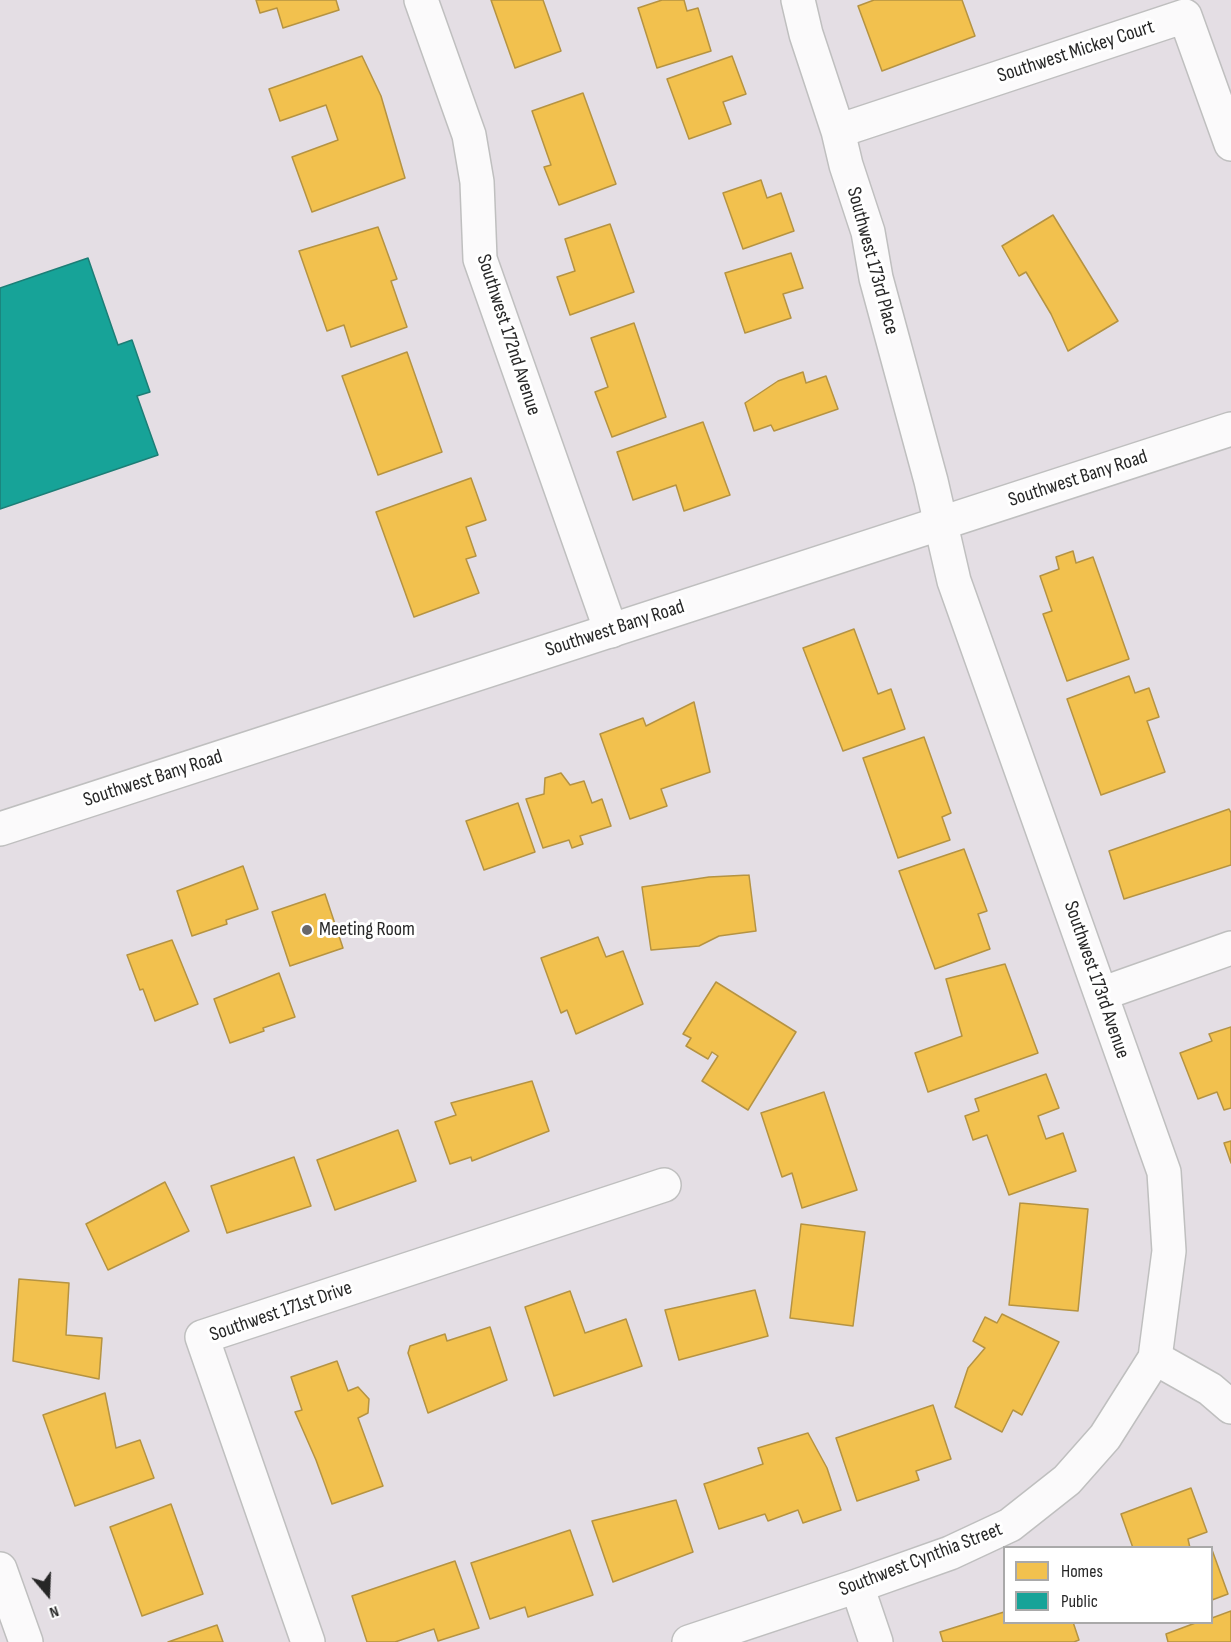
<!DOCTYPE html>
<html>
<head>
<meta charset="utf-8">
<style>
  body { margin:0 }
  #map { position:relative; width:1231px; height:1642px; overflow:hidden; background:#e4dee4; font-family:"Sofia Sans Condensed",sans-serif }
  canvas { display:block }
  .legend { position:absolute; left:1003px; top:1546px; width:210px; height:78px; box-sizing:border-box; background:#fff; border:2px solid #a9a9a9; margin:0; padding:8px 10px; list-style:none; font-size:18px; color:#272727 }
  .legend li { display:flex; align-items:center; gap:12px; height:30px }
  .legend b { width:30px; border:2px solid #a9a9a9 }
  .north { position:absolute; left:18px; top:1564px; width:60px; height:60px; -webkit-text-stroke:4px #fff; paint-order:stroke; rotate:161deg; font-size:16px; font-weight:700; line-height:24px; text-align:center; color:#272727 }
  .north::after { content:''; display:block; margin:auto; width:21px; height:27px; background:#272727; clip-path:polygon(50% 0,100% 100%,50% 72%,0 100%) }
</style>
</head>
<body>
<div id="map">
<canvas width="1231" height="1642"></canvas>
<ul class="legend">
<li><b style="height:16px;background:#f2c14e"></b>Homes</li>
<li><b style="height:16px;background:#17a398"></b>Public</li>
</ul>
<div class="north">N</div>
</div>
<script>
const context = document.querySelector('canvas').getContext('2d');
context.lineJoin = 'round';
function paint(path, color) { context.fillStyle = color; context.fill(path, 'evenodd'); }
const poly = rows => new Path2D(rows.map(r => 'M' + r).join(''));
function strokePath(path, color, width, dash) { context.strokeStyle = color; context.lineWidth = width; context.lineCap = dash ? 'butt' : 'round'; context.setLineDash(dash || []); context.stroke(path); }
function label(font, color, halo, rows, align = 'center') {
  context.font = font + ' "Sofia Sans Condensed",sans-serif'; context.lineWidth = 6; context.setLineDash([]); context.textBaseline = 'middle'; context.strokeStyle = halo; context.fillStyle = color; for (const [text, x, y, turn = 0] of rows) {
    context.save(); context.translate(x, y); context.rotate((+turn || 0) * Math.PI / 180); context.textAlign = isNaN(turn) ? turn : align; if (halo) context.strokeText(text, 0, 0); context.fillText(text, 0, 0); context.restore();
  }
}
const homes = poly([
  [256,0,336,0,339,10,283,28,277,8,260,13,256,0],
  [491,0,543,0,561,51,515,68,491,0],
  [662,0,684,0,687,11,698,8,711,51,657,68,638,8,662,0],
  [874,0,962,0,975,36,882,71,858,6,874,0],
  [362,56,381,96,405,178,312,212,292,157,338,140,326,105,280,121,269,89,362,56],
  [732,56,746,94,723,102,731,124,689,139,667,79,732,56],
  [583,93,616,184,559,205,544,167,551,165,532,111,583,93],
  [761,180,767,198,781,193,794,231,743,249,723,193,761,180],
  [1053,215,1118,321,1068,351,1051,314,1026,272,1019,276,1002,246,1053,215],
  [610,224,634,292,570,315,557,277,575,271,565,239,610,224],
  [378,227,397,279,391,281,407,327,351,347,344,325,327,331,299,251,378,227],
  [791,253,803,288,783,294,791,318,745,333,725,273,791,253],
  [634,323,666,417,612,437,595,392,608,387,591,338,634,323],
  [407,352,442,452,378,475,342,376,407,352],
  [803,372,806,383,826,376,838,409,774,431,771,425,754,431,745,403,778,381,803,372],
  [703,422,730,495,684,511,676,485,633,500,617,452,703,422],
  [471,478,486,520,466,527,476,556,466,559,479,593,414,617,376,512,471,478],
  [1073,551,1076,563,1093,557,1129,659,1067,681,1043,614,1052,611,1040,576,1059,569,1056,557,1073,551],
  [854,629,878,694,891,689,905,729,843,751,803,648,854,629],
  [1129,676,1135,693,1149,688,1159,717,1147,721,1165,772,1101,795,1067,699,1129,676],
  [694,702,710,772,661,789,667,806,630,819,600,734,643,718,646,726,694,702],
  [924,737,951,813,942,817,950,840,898,858,863,758,924,737],
  [561,773,570,785,584,781,592,803,602,799,611,826,580,836,583,844,572,848,569,840,543,848,526,799,544,794,545,778,561,773],
  [518,803,535,852,484,870,466,821,518,803],
  [1229,809,1231,813,1231,865,1124,899,1109,851,1229,809],
  [964,849,987,911,978,914,990,949,935,969,899,871,964,849],
  [243,866,258,909,226,920,227,924,192,936,177,891,243,866],
  [749,875,756,931,719,936,699,946,651,950,642,887,709,877,749,875],
  [325,894,343,948,290,966,272,912,325,894],
  [598,937,606,957,623,951,643,1004,576,1034,567,1010,561,1013,541,958,598,937],
  [172,940,198,1004,155,1021,143,989,140,990,127,955,172,940],
  [1005,964,1038,1053,928,1092,915,1053,962,1036,946,979,1005,964],
  [279,973,295,1017,263,1028,264,1031,230,1043,214,999,279,973],
  [716,982,796,1032,748,1110,702,1081,718,1056,712,1052,708,1059,686,1046,691,1038,683,1034,716,982],
  [1231,1027,1231,1108,1224,1110,1217,1092,1198,1099,1180,1053,1212,1041,1209,1034,1231,1027],
  [1046,1074,1059,1108,1038,1116,1046,1139,1063,1133,1076,1171,1009,1195,987,1135,973,1140,965,1116,979,1111,975,1099,1046,1074],
  [532,1081,549,1131,472,1161,471,1157,450,1164,435,1122,456,1115,451,1103,532,1081],
  [824,1092,857,1190,802,1208,792,1173,782,1177,761,1113,824,1092],
  [398,1130,416,1181,335,1210,317,1160,398,1130],
  [1231,1141,1231,1163,1224,1143,1231,1141],
  [294,1157,311,1206,227,1233,211,1186,294,1157],
  [165,1182,189,1231,108,1270,86,1224,165,1182],
  [1020,1203,1088,1209,1078,1311,1009,1305,1020,1203],
  [801,1224,865,1232,853,1326,790,1318,801,1224],
  [19,1279,69,1283,66,1335,102,1338,99,1379,13,1361,19,1279],
  [755,1290,768,1336,679,1360,665,1310,755,1290],
  [570,1291,585,1333,626,1319,642,1366,554,1396,525,1307,570,1291],
  [1002,1314,1059,1342,1022,1415,1013,1410,1002,1432,955,1407,968,1368,985,1348,973,1341,985,1317,997,1323,1002,1314],
  [490,1327,507,1380,428,1413,408,1353,410,1346,445,1334,447,1341,490,1327],
  [337,1361,348,1391,358,1387,369,1399,368,1413,358,1418,383,1486,332,1504,316,1460,295,1412,302,1410,291,1377,337,1361],
  [105,1393,116,1448,140,1440,154,1478,75,1506,43,1415,105,1393],
  [933,1405,951,1459,916,1471,919,1480,857,1501,836,1438,933,1405],
  [808,1433,827,1468,841,1510,803,1523,798,1510,768,1521,765,1514,719,1529,704,1484,763,1464,758,1448,808,1433],
  [1191,1488,1207,1532,1188,1539,1190,1548,1133,1548,1121,1514,1191,1488],
  [676,1500,693,1552,613,1582,592,1521,676,1500],
  [171,1504,203,1594,142,1616,110,1527,171,1504],
  [570,1530,593,1595,528,1617,525,1607,490,1619,471,1563,570,1530],
  [1211,1547,1228,1594,1212,1600,1212,1548,1210,1548,1211,1547],
  [455,1561,479,1628,438,1641,434,1629,395,1642,367,1642,352,1596,455,1561],
  [1231,1611,1231,1642,1168,1642,1166,1634,1198,1622,1212,1622,1212,1618,1231,1611],
  [1004,1612,1004,1622,1073,1622,1079,1640,1074,1642,943,1642,940,1632,1004,1612],
  [217,1625,223,1642,168,1642,217,1625]
]);
const public = poly([
  [88,258,118,345,132,340,150,392,137,396,158,455,0,509,0,288,88,258]
]);
const street = poly([
  [421,0,469,135,477,182,480,259,611,631],
  [838,131,1185,16,1231,144],
  [1101,994,1231,948],
  [1155,1358,1210,1389,1231,1407],
  [857,1586,876,1642],
  [308,1642,202,1337,664,1185],
  [689,1642,857,1586,950,1553,1010,1525,1067,1480,1105,1437,1155,1358,1169,1251,1164,1172,954,581,931,481,876,278,868,232,846,165,838,131,806,34,798,0]
]);
const secondary = poly([
  [0,829,1231,429],
  [0,1569,26,1642]
]);
const markers = [
  [307,930,6,"#696769"]
];
const streetNames = [
  ["Southwest Mickey Court",1076,52,-18],
  ["Southwest 173rd Place",872,261,75],
  ["Southwest 172nd Avenue",508,335,72],
  ["Southwest Bany Road",1078,479,-18],
  ["Southwest Bany Road",615,629,-18],
  ["Southwest Bany Road",153,779,-18],
  ["Southwest 173rd Avenue",1096,980,71],
  ["Southwest 171st Drive",281,1312,-19],
  ["Southwest Cynthia Street",921,1560,-21]
];
const poiNames = [
  ["Meeting Room",319,930]
];
paint(homes, '#f2c14e');
strokePath(homes, '#b59342', 1.5);
paint(public, '#17a398');
strokePath(public, '#1c7e76', 1.5);
strokePath(street, '#bfbfbf', 36);
strokePath(secondary, '#bfbfbf', 36);
strokePath(street, '#fbfafb', 33);
strokePath(secondary, '#fbfafb', 33);
for (const [x, y, r, color] of markers) { const dot = new Path2D(); dot.arc(x, y, r, 0, 2 * Math.PI); context.fillStyle = color; context.fill(dot); strokePath(dot, '#fff', 2); }
label('20px', '#272727', '#fff', streetNames);
label('20px', '#272727', '#fff', poiNames, 'left');
</script>
</body>
</html>
